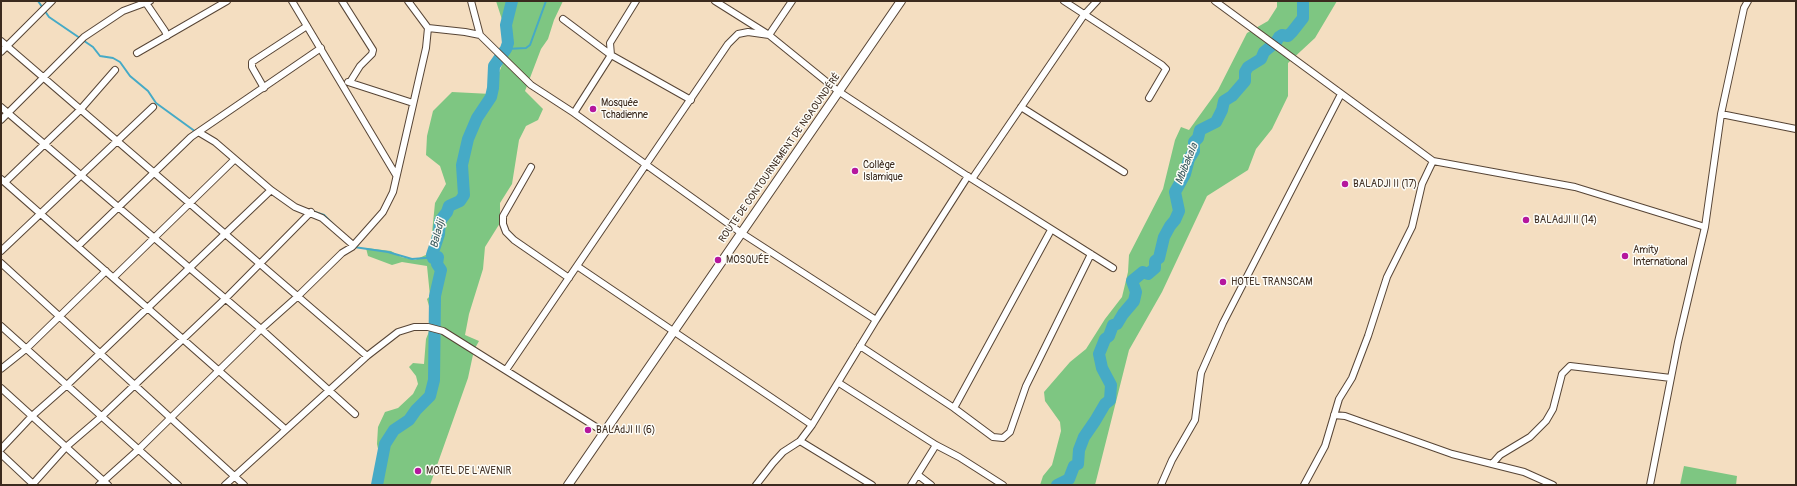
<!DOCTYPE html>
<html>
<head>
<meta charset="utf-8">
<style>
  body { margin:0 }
  #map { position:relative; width:1797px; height:486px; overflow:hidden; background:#f4dec1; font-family:Pangolin,sans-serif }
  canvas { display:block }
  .frame { position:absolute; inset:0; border:2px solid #3b2a1e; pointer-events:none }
</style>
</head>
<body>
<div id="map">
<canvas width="1797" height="486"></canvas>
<div class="frame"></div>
</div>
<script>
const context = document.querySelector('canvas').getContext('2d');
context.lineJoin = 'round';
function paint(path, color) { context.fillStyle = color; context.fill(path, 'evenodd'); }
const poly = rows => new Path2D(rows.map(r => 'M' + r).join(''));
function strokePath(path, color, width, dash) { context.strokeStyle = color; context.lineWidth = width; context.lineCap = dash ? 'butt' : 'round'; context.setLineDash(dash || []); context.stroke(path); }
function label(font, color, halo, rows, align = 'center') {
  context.font = font + ' Pangolin,sans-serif'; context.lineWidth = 3; context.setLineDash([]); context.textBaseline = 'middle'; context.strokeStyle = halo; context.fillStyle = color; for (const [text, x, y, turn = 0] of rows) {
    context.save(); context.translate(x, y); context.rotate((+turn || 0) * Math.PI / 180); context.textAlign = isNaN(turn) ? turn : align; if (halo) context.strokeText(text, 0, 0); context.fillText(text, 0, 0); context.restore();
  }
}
const green = poly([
  [496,1,563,1,554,20,548,39,541,49,525,91,543,109,538,120,526,126,519,140,512,184,500,203,500,223,485,247,483,269,469,314,465,335,479,341,474,350,468,378,430,485,383,485,383,473,377,444,378,427,385,412,398,408,413,394,418,384,416,376,409,367,413,363,424,364,426,339,432,324,431,313,427,299,430,296,427,266,402,262,392,265,368,256,366,248,391,251,401,257,415,260,430,253,435,203,446,184,440,166,426,155,427,136,433,111,452,92,491,94,508,49,505,29],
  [1277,1,1337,1,1315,38,1288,63,1288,96,1272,129,1256,149,1248,170,1207,196,1162,292,1129,350,1095,485,1040,485,1043,476,1052,465,1061,431,1060,422,1045,401,1044,392,1070,362,1086,349,1105,319,1122,297,1128,272,1129,255,1163,189,1175,140,1181,127,1189,130,1218,90,1247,33,1268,21,1277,7],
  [1684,466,1737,476,1736,485,1680,485]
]);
const stream = poly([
  [38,1,49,17,93,47,100,56,113,58,120,62,130,76,148,91,156,103,196,132],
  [506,49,526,48,530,45,546,1],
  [312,211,324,215,334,225],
  [354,247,388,252,412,259,438,257]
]);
const river = poly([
  [377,485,385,444,394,430,409,420,416,410,430,396,434,380,435,296,441,270,437,264,438,257,433,258,432,255,439,234,440,221,447,212,449,206,460,201,464,195,462,165,468,139,477,118,491,97,493,88,494,66,506,49,508,43,506,25,512,1],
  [1057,485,1069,479,1074,466,1078,464,1079,450,1084,437,1095,421,1105,404,1110,400,1111,385,1102,368,1099,354,1105,339,1109,336,1113,325,1117,324,1123,314,1134,301,1136,292,1132,281,1143,272,1148,274,1155,268,1155,261,1159,258,1164,237,1170,226,1175,220,1179,211,1175,192,1185,174,1189,159,1194,151,1194,142,1198,138,1200,130,1216,122,1222,110,1224,101,1232,96,1245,81,1245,72,1248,67,1261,59,1264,52,1276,42,1279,37,1282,35,1288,36,1292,32,1303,18,1303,1]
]);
const minor = poly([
  [292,1,396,175],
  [342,1,373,50,372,54,360,66,350,82],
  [471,1,480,35,531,85,574,113,740,232,876,320,968,176],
  [715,1,769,35,838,91,972,179,1113,268],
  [1064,1,1162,65,1166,69,1149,98],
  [1215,1,1433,161,1575,187,1705,227],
  [146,3,165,31,167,36],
  [563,19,611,55,691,100],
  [428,28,465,32,480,35],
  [1,41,367,356],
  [1,52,52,1],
  [137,53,227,1],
  [348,82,413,103],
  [264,88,252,67,252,62,307,26],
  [1,107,261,329,355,414],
  [1021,107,1124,172],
  [574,113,611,55,610,43,636,1],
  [1721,114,1796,129],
  [1,120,84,37,123,11,150,1],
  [200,133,215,142,271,190,295,207,322,218,353,245],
  [531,167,503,216,503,224,506,232,514,240,569,278],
  [1,179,285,429],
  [972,179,1084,15,1097,1],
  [5,182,80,110,115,70],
  [78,246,191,137,321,48],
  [1,251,153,107],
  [1,263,244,485],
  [577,266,812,425,800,441,783,452,773,463,756,485],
  [114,277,234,160],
  [1,326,178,485],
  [860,346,954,408,993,437,1003,438,1010,432,1026,386,1091,254],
  [1,369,26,349,106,271],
  [506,370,728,44,738,34,748,32,769,35,792,1],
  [839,383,936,445,959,457,1003,485],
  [1,388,108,485],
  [954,408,1051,230],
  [1334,415,1345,416,1452,454,1524,472,1553,485],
  [812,425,876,320],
  [800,441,872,485],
  [1,449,32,416,67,385,271,190],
  [1,454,34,485],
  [1492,464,1500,455,1530,437,1546,421,1553,409,1562,374,1570,366,1671,378],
  [918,475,931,485],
  [32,485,66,447,101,417,225,299,311,212],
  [99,485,138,450,261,329,297,297,342,253,352,247,383,212,393,192,426,48,428,28,408,1],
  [225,485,367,356,398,332,414,327,428,327,443,331,604,432],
  [911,485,936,445],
  [1161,485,1172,460,1195,420,1201,373,1223,323,1341,94],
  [1304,485,1325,446,1339,399,1352,378,1368,336,1387,277,1412,227,1422,184,1433,161],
  [1650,485,1678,342,1705,227,1721,114,1744,8,1748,1]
]);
const tertiary = poly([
  [568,485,901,1]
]);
const markers = [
  [593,109,4,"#b5179e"],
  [855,171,4,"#b5179e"],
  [1345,184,4,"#b5179e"],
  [1526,220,4,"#b5179e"],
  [1625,256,4,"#b5179e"],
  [718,260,4,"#b5179e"],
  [1223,282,4,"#b5179e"],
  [588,430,4,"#b5179e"],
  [418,471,4,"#b5179e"]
];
const poiNames = [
  ["Mosquée",601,103],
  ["Tchadienne",601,115],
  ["Collège",863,165],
  ["Islamique",863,177],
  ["BALADJI II (17)",1353,184],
  ["BALAdJI II (14)",1534,220],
  ["Amity",1633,250],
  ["International",1633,262],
  ["MOSQUÉE",726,260],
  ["HOTEL TRANSCAM",1231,282],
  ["BALAdJI II (6)",596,430],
  ["MOTEL DE L'AVENIR",426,471]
];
const streetNames = [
  ["ROUTE DE CONTOURNEMENT DE NGAOUNDÉRÉ",780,158,-55]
];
const waterNames = [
  ["Mbibakala",1187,164,-68],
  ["Baladji",438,234,-75]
];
paint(green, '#7ec682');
strokePath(stream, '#46aac6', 2);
strokePath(river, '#46aac6', 12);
strokePath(minor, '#574536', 8);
strokePath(tertiary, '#574536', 10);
strokePath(minor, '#fff', 6);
strokePath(tertiary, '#fff', 8);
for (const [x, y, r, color] of markers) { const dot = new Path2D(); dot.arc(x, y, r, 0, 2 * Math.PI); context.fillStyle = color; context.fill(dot); strokePath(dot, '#fdfcf7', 1.5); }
label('10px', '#3b2a1e', '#fdfcf7', poiNames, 'left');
label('10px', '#3b2a1e', '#fdfcf7', streetNames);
label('italic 11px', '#3f5d61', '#fdfcf7', waterNames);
</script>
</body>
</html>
